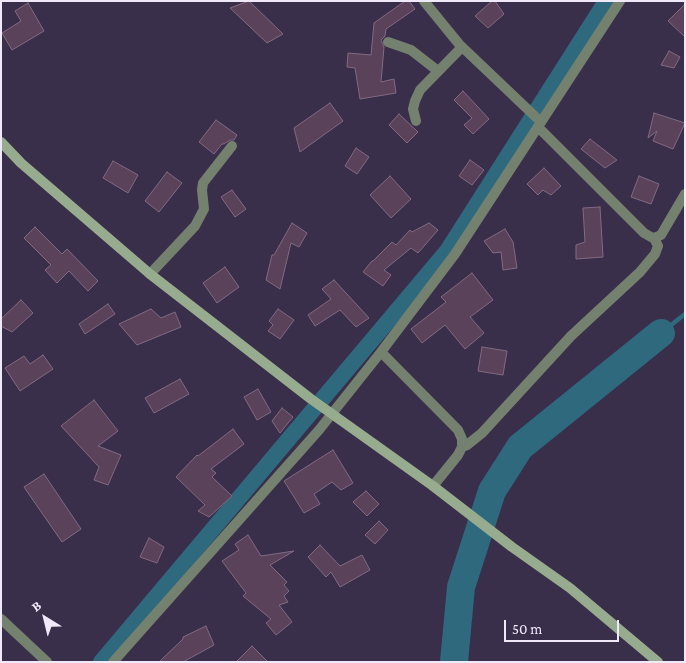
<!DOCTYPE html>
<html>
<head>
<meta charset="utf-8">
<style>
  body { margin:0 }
  #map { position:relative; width:686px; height:663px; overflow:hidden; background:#392f4a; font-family:"Crimson Pro",serif }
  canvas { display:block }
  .frame { position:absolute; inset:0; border:2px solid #efe9fa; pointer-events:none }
  .north { position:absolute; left:20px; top:593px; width:50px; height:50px; -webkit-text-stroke:4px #392f4a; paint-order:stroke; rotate:324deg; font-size:14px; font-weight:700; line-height:20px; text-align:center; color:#efe9fa }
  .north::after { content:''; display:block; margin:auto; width:18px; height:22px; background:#efe9fa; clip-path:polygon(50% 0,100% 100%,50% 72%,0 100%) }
  .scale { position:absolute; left:504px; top:620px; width:115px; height:22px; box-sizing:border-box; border:2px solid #efe9fa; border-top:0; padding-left:6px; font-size:15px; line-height:18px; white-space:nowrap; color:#efe9fa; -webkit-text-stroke:4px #392f4a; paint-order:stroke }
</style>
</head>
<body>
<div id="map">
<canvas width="686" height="663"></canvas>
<div class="frame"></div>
<div class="north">B</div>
<div class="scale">50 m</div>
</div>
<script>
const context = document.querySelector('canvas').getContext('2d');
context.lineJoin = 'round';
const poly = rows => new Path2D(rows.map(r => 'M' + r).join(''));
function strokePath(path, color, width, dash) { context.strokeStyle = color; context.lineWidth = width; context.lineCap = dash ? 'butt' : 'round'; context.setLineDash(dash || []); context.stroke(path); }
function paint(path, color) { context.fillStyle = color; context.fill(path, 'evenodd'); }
const stream = poly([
  [661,333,685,314]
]);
const canal = poly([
  [101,662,447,251,606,1]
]);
const river = poly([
  [454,662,461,587,492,491,520,447,661,333]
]);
const building = poly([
  [249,1,283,34,267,43,230,8,249,1],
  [405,1,409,1,415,9,386,29,385,36,381,40,384,47,381,82,394,79,396,93,360,99,355,68,347,67,348,53,371,55,374,23,405,1],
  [492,1,495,1,504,14,488,28,475,16,492,1],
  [28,3,44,31,12,50,2,33,21,21,15,11,28,3],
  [685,4,685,37,668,21,685,4],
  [669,51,680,57,674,68,661,65,669,51],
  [463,91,489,119,473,134,464,125,472,118,454,100,463,91],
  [330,103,343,121,300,152,294,128,330,103],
  [654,113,685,123,673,149,653,141,657,131,648,138,654,113],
  [399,114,418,132,407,143,389,125,399,114],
  [216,120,237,135,234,140,230,140,224,144,222,144,214,154,199,142,216,120],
  [590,139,617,160,605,168,581,149,590,139],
  [356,148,369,157,357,174,345,166,356,148],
  [470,160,484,170,472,185,459,176,470,160],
  [113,161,138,175,128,193,103,178,113,161],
  [544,168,561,186,551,195,543,190,538,195,527,184,544,168],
  [167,172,182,183,159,212,145,201,167,172],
  [390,176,411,199,391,218,370,195,390,176],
  [639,176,659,184,651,204,631,197,639,176],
  [232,190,246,209,235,217,221,197,232,190],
  [600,207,603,257,576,259,576,245,585,242,583,208,600,207],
  [292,223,307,233,299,247,291,243,280,289,266,280,272,255,274,255,292,223],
  [429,223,438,230,418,253,411,248,384,270,391,275,383,286,363,272,372,261,373,261,392,242,396,245,410,230,412,232,429,223],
  [35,227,62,254,67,249,98,281,88,291,69,271,57,283,45,270,51,265,24,238,35,227],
  [505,229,513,242,517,268,503,270,501,252,493,253,484,241,505,229],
  [225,267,239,287,217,303,203,283,225,267],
  [472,273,493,300,470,317,484,333,465,349,445,325,422,343,411,329,446,302,441,297,472,273],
  [334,280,369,318,356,327,340,310,315,326,308,315,331,299,322,289,334,280],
  [21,300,33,313,12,332,1,326,1,319,21,300],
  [108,304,115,314,85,334,79,324,108,304],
  [151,309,161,318,175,312,181,327,137,345,119,324,151,309],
  [278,309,294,320,280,339,268,331,273,325,269,321,278,309],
  [482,347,507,351,503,375,478,371,482,347],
  [43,355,53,369,20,391,5,368,24,356,30,364,43,355],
  [180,379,189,394,154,413,145,398,180,379],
  [258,389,271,412,257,420,244,397,258,389],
  [94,400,118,431,98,446,121,455,108,485,94,480,99,467,61,426,94,400],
  [282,408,293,417,280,433,272,421,282,408],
  [233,429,244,444,211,469,216,473,212,477,232,496,209,517,198,511,205,505,176,477,197,455,198,456,233,429],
  [333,450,353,483,341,490,332,482,314,494,320,504,304,513,284,481,333,450],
  [44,474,81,529,62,542,24,487,44,474],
  [366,491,379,504,367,516,353,502,366,491],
  [379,521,388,530,375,544,365,535,379,521],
  [248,535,261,556,294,551,270,565,287,582,284,585,289,591,284,596,288,602,279,605,292,622,276,635,266,623,271,619,243,596,246,593,222,561,239,550,235,544,248,535],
  [149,538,164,547,157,563,140,557,149,538],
  [320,545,340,566,362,555,370,570,340,587,331,572,326,577,308,557,320,545],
  [206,626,214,645,183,662,159,662,183,639,183,637,206,626],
  [252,646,268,662,236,662,252,646]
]);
const street = poly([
  [424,1,459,44,541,122],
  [388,42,411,50,438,71],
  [416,121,413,109,415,101,420,90,462,47],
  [538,127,644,233,651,237,654,238,661,235,685,194],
  [150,274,195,226,204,209,202,190,203,183,232,146],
  [381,352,458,430,462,439,462,447,458,455,433,486],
  [462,447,467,445,482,433,571,336,640,272,655,254,658,246,654,238],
  [1,619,47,662],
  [113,662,319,430,381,352,455,254,620,1]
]);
const secondary = poly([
  [1,142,21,163,150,274,311,399,433,486,512,547,570,588,658,662]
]);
strokePath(stream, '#2e697e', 4.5);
strokePath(canal, '#2e697e', 16);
strokePath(river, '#2e697e', 28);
paint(building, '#59425a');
strokePath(building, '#826a83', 1);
strokePath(street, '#74816f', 10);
strokePath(secondary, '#97ac8f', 10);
</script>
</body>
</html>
